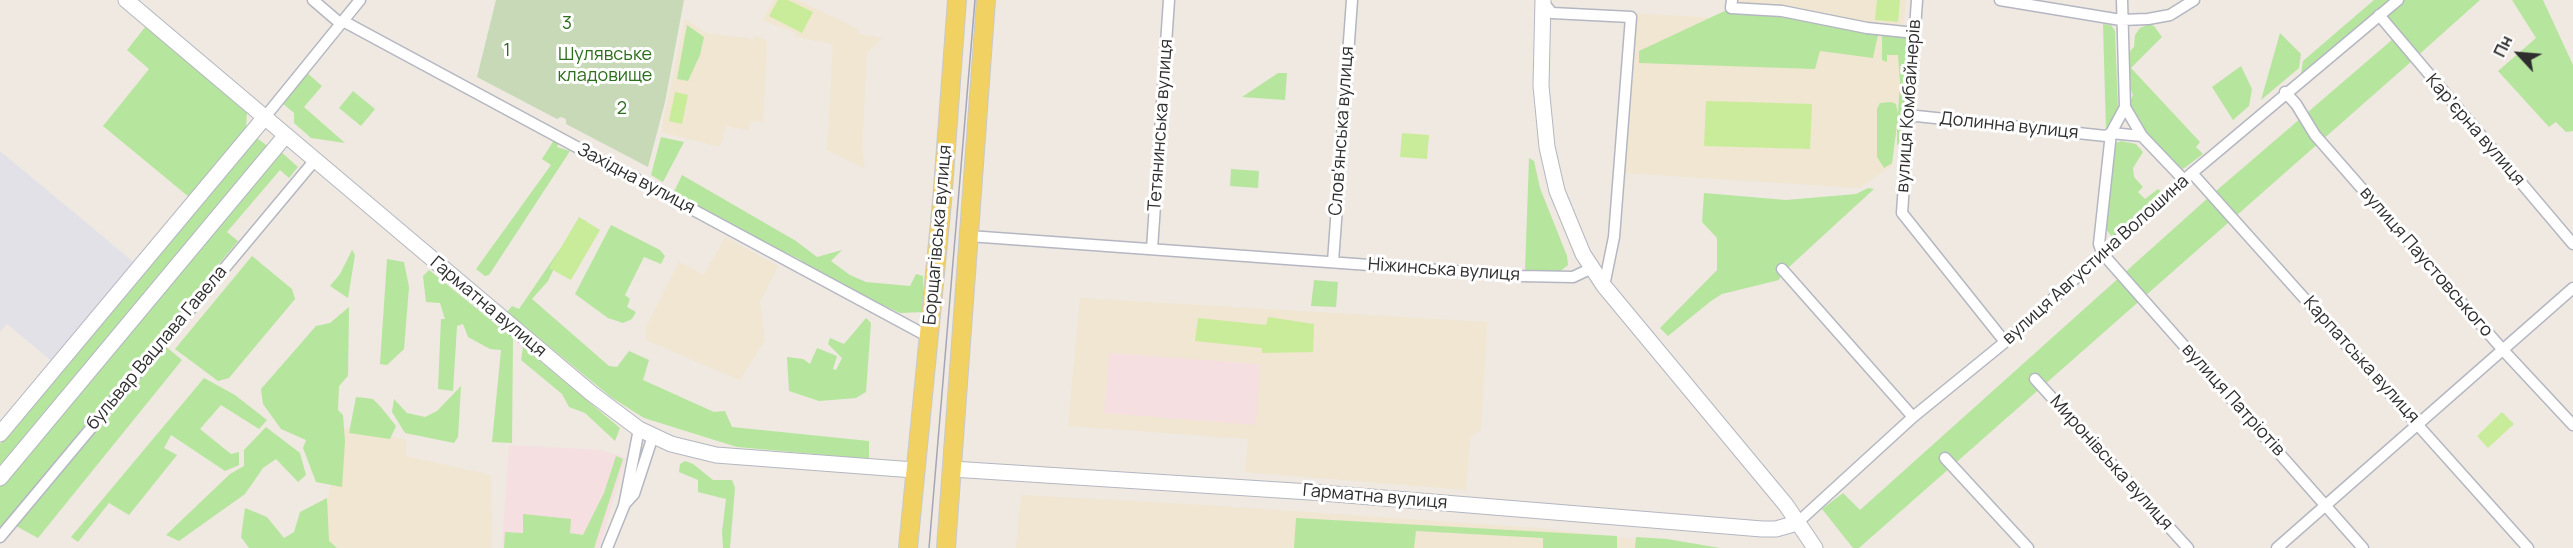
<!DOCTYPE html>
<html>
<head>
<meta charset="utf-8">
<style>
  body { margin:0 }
  #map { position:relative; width:2573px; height:548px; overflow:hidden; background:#efe9e1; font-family:Manrope,sans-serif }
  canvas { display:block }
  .north { position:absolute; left:2489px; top:24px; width:60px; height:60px; -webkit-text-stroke:4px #fff; paint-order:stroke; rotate:296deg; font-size:16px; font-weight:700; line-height:24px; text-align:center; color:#2e2e2e }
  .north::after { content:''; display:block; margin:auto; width:21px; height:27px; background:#2e2e2e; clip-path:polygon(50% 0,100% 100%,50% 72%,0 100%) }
</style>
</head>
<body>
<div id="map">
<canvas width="2573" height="548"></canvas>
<div class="north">Пн</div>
</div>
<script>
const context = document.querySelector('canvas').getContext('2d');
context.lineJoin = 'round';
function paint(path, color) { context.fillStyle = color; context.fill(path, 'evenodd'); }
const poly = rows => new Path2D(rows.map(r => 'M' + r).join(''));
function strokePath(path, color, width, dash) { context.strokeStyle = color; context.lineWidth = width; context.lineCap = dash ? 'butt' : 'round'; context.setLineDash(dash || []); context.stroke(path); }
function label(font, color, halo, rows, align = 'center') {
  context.font = font + ' Manrope,sans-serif'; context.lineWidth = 6; context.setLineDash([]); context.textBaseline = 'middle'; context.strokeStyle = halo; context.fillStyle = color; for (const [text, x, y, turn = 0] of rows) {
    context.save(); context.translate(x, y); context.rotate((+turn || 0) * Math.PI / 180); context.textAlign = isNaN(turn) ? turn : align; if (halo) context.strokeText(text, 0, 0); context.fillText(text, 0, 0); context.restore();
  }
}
const industrial = poly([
  [0,151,136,264,54,363,7,324,0,332]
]);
const education = poly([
  [774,0,798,0,858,29,858,34,882,38,867,53,862,149,865,169,827,150,833,44,796,37,794,32,762,20],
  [1733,0,1906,0,1903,28,1911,27,1892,166,1859,188,1624,173,1633,13,1731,19],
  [685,19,706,33,753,39,755,35,767,41,763,122,750,121,749,130,726,126,720,147,661,132],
  [725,237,778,266,760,302,765,340,740,380,646,340,646,327,679,262,704,275],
  [1080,298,1487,322,1481,430,1470,437,1466,490,1245,472,1248,439,1068,426],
  [340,427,407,440,406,456,491,475,492,548,320,548],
  [1021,495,1205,505,1538,528,1707,548,1016,548]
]);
const medical = poly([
  [1109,353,1260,364,1256,425,1104,413],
  [509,445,601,450,626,458,599,548,502,548]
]);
const green = poly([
  [2374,0,2392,0,2301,74,2303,61],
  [2398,0,2480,0,2414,59,2379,15],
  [2512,0,2543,0,2573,65,2573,131,2566,132,2556,122,2549,127,2498,71,2536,38],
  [1731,8,1879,30,1873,58,1820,51,1815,69,1639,63,1639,51],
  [2103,24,2111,25,2115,31,2118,109,2106,130],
  [2149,24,2154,26,2162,37,2131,68,2200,142,2196,147,2203,154,2183,169,2159,150,2133,114,2130,102,2133,95,2127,80,2127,54,2134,47,2135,35,2140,28],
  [687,25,704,37,700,55,688,81,677,79],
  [146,26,247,111,246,130,189,197,103,126,149,69,127,50],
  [1882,31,1911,38,1901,145,1897,145,1897,125,1892,163,1884,168,1877,157,1877,109,1880,103,1891,102,1896,104,1898,114,1900,81,1898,55,1887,55,1887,62,1882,60],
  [2280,33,2301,54,2299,68,2261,100],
  [2393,39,2413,60,1859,548,1853,548,1822,509,1843,493,1860,510,2209,197],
  [2241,66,2252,89,2249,106,2233,120,2212,87],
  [305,71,322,86,304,107,345,143,311,138,294,123,294,113,281,102],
  [1278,73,1287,73,1285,100,1242,97],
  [353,91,375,109,361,126,339,108],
  [254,136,269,147,0,468,0,444],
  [661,137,684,142,663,182,651,175],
  [554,140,559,142,557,147,570,151,489,275,485,276,476,269,551,165,542,159],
  [2121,141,2136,144,2143,152,2133,168,2134,177,2143,187,2138,192,2145,199,2158,189,2162,192,2113,238,2105,228,2113,152,2116,143],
  [279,150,298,167,289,178,280,170,227,232,238,241,0,528,0,482],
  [1529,158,1534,161,1540,188,1567,256,1568,265,1558,273,1525,271],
  [1231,169,1259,171,1258,188,1230,186],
  [682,175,796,241,817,257,842,250,831,261,850,275,866,282,910,286,916,274,923,276,924,312,900,313,811,271,801,260,722,222,700,207,672,196],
  [1868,188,1874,189,1789,267,1784,267,1779,280,1722,294,1711,301,1668,336,1660,328,1717,270,1717,238,1702,222,1704,193,1786,200,1856,194],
  [586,220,564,248,548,281,532,299,609,366,617,367,629,351,649,360,643,380,714,412,725,411,732,427,869,441,869,459,737,447,644,418,611,397,507,312,512,306,519,309,579,221],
  [611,225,660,250,665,256,661,264,644,257,625,295,630,299,627,307,636,312,632,319,623,323,608,318,575,294],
  [352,250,355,255,348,298,330,286,340,274],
  [252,256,292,289,295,299,229,378,218,381,175,349],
  [387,259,404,262,409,287,404,349,387,365,380,364],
  [429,270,513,338,512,443,492,442,501,350,490,349,468,337,463,324,457,326,453,391,438,389,441,319,445,319,440,303,426,302,423,276],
  [1314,280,1338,282,1336,307,1311,306],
  [349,307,348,376,339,386,338,410,343,415,345,442,342,487,316,482,303,448,306,440,281,429,263,404,261,389,316,326,330,323],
  [866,318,871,323,866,392,856,398,819,401,789,391,787,357,803,359,810,364,817,348,837,356,833,369,836,370,842,358,828,344,830,338,844,344],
  [165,346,182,360,38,538,16,526],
  [523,347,620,428,615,441,585,413,569,407,562,394,521,360],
  [204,378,235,395,267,420,259,429,221,405,200,429,231,454,239,452,239,465,225,471,171,435,164,448,177,455,129,515,109,503,78,542,71,537],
  [461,386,458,437,454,443,405,433,392,412,394,399,407,413,425,417,437,411],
  [356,397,373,399,380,406,396,426,390,439,349,433],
  [266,427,300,453,306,475,298,482,276,459,263,468,245,494,179,541,166,535,230,474,244,466,244,450],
  [616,456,623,459,594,548,504,548,505,532,523,533,523,514,571,519,570,533,583,535,604,493],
  [685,461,693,464,713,480,732,480,735,488,730,548,723,548,722,532,726,499,698,492,698,480,679,472,680,464],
  [327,498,329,541,337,548,249,548,241,537,245,508,267,517,284,538,294,532,300,512],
  [1296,518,1617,536,1617,548,1543,548,1543,538,1416,531,1414,548,1294,548],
  [1636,537,1667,539,1720,548,1635,548]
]);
const cemetery = poly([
  [496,0,684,0,665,102,648,167,566,124,566,119,561,117,557,119,477,77]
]);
const pitch = poly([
  [778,0,788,0,813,12,802,33,769,16],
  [1877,0,1900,0,1898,22,1875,20],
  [675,92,688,95,682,124,669,121],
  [1706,101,1812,104,1810,149,1704,146],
  [1402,133,1429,135,1427,159,1400,157],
  [579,217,600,230,571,280,549,268],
  [1268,317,1314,324,1313,352,1262,353,1262,348,1195,341,1198,318,1266,325],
  [2502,412,2514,424,2488,448,2477,436]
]);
const street = poly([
  [313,0,341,24],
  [1732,0,1731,8,1782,11,1867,28,1915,33],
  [1917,0,1902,213,2005,342],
  [2000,0,2121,20,2148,19,2170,15,2194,0],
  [2122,0,2125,107,2111,133,2099,244,2102,253,2363,548],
  [1542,1,1552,13,1631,17,1614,237,1604,286],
  [2379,15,2573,244],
  [343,21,929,337],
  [2285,92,2296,104,2315,135,2503,350,2573,425],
  [2125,107,2142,136,2184,180],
  [1907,115,2106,136,2111,133,2142,136],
  [265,117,360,0],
  [2192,173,2528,548],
  [969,236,1521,276,1573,277,1590,269],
  [1152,249,1169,0],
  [1333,262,1352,0],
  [1782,269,1913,417],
  [2035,379,2188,548],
  [1945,458,2028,548],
  [624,505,634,494,653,436],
  [1797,523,1913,417,2005,342,2192,173,2398,0],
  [0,537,315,160],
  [607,548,624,506,639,429],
  [2277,548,2573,288]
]);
const secondary = poly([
  [126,0,591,393,639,429,671,444,716,455,914,470],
  [1543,0,1541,86,1547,147,1557,191,1583,254,1604,286,1786,505,1815,548],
  [0,434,265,117],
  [952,469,1310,492,1762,529,1776,529,1797,523],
  [0,478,286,135]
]);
const primary = poly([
  [908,548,942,202,957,0],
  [946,548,986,0]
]);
const tram = poly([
  [929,548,975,0]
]);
const parkNames = [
  ["3",567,24],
  ["1",507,51],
  ["Шулявське",605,55],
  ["кладовище",605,76],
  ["2",622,109]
];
const streetNames = [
  ["вулиця Комбайнерів",1909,106,-86],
  ["Тетянинська вулиця",1161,125,-86],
  ["Долинна вулиця",2009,126,6],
  ["Карʼєрна вулиця",2475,130,49],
  ["Слов'янська вулиця",1342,131,-86],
  ["Західна вулиця",636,179,28],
  ["Борщагівська вулиця",938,235,-85],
  ["вулиця Августина Волошина",2096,260,-42],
  ["вулиця Паустовського",2426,262,49],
  ["Ніжинська вулиця",1444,270,4],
  ["Гарматна вулиця",488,307,40],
  ["бульвар Вацлава Гавела",157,348,-50],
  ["Карпатська вулиця",2361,360,48],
  ["вулиця Патріотів",2233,400,48],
  ["Миронівська вулиця",2111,463,48],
  ["Гарматна вулиця",1375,497,5]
];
paint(industrial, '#e3e1e8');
paint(education, '#f0e6d1');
paint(medical, '#f5dfe0');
paint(green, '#b6e59e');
paint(cemetery, '#c8d9b8');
paint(pitch, '#c9ec9a');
strokePath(street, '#b4b7c1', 13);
strokePath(secondary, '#b4b7c1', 17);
strokePath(primary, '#c9c9c9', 20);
strokePath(street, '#fff', 10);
strokePath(secondary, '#fff', 15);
strokePath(primary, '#f2d163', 18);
strokePath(tram, '#a3a6b8', 1.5);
label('18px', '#2c6e1b', '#fff', parkNames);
label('18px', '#2e2e2e', '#fff', streetNames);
</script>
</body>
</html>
